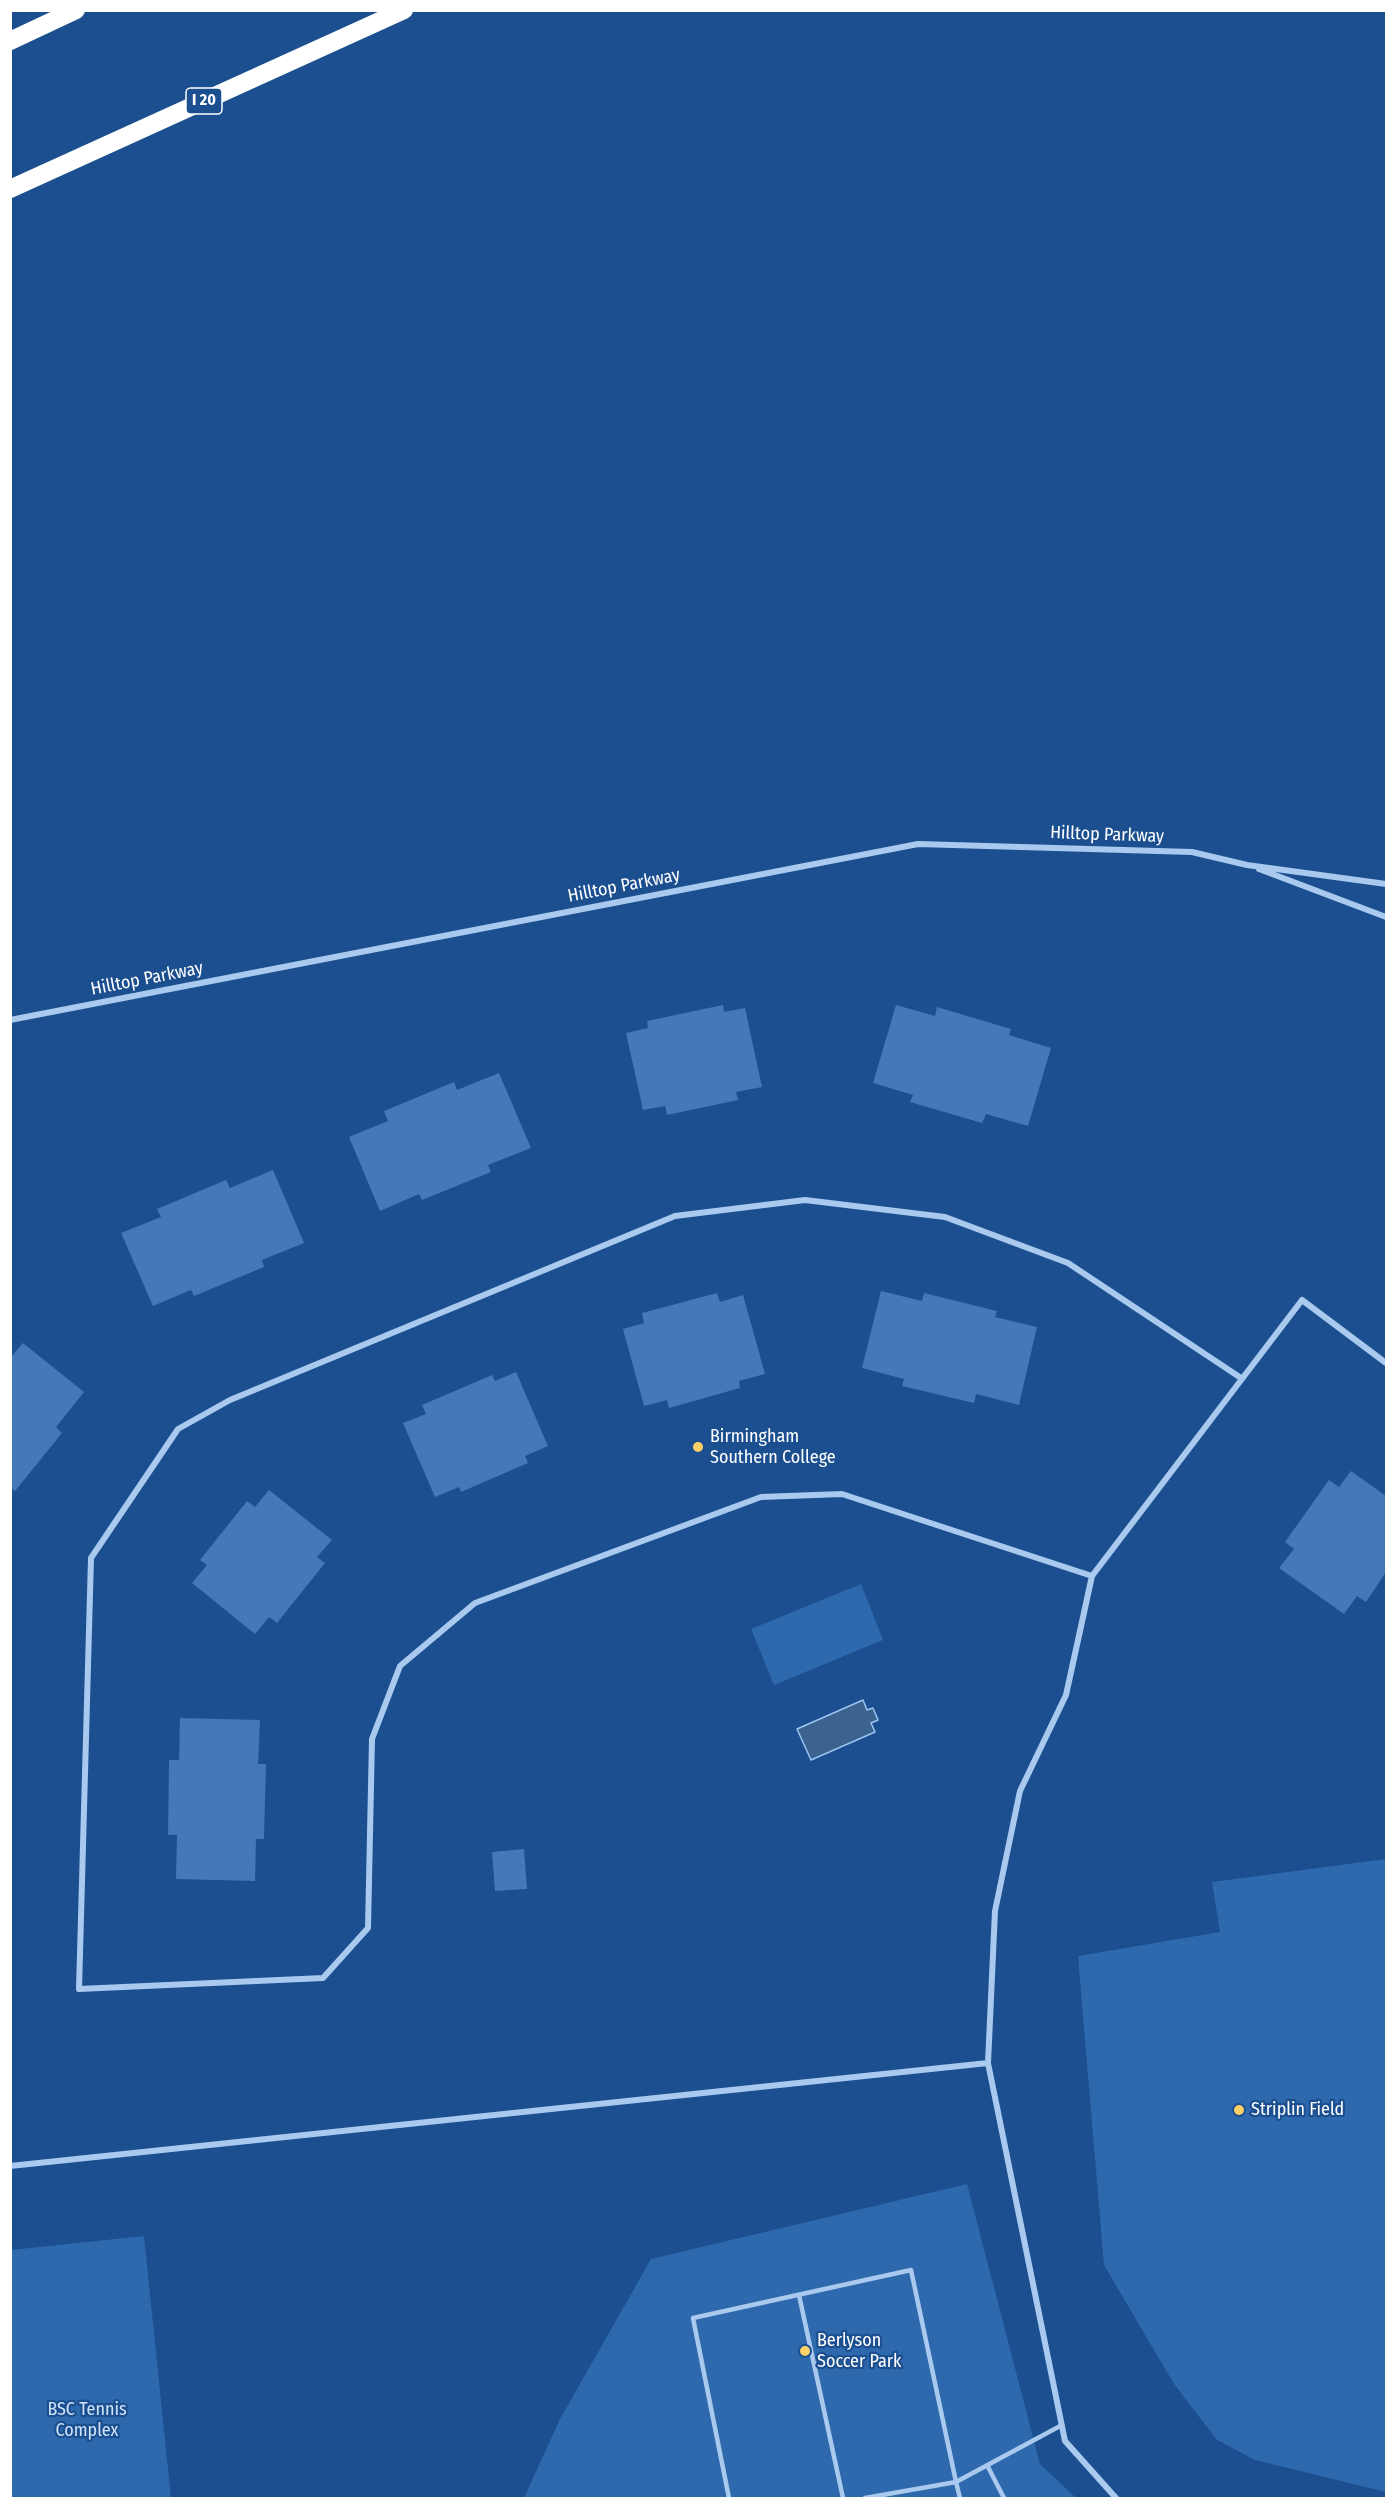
<!DOCTYPE html>
<html>
<head>
<meta charset="utf-8">
<style>
  body { margin:0 }
  #map { position:relative; width:1397px; height:2509px; overflow:hidden; background:#1b4f8f; font-family:"Fira Sans Condensed",sans-serif }
  canvas { display:block }
  .frame { position:absolute; inset:0; border:12px solid #fff; pointer-events:none }
</style>
</head>
<body>
<div id="map">
<canvas width="1397" height="2509"></canvas>
<div class="frame"></div>
</div>
<script>
const context = document.querySelector('canvas').getContext('2d');
context.lineJoin = 'round';
function paint(path, color) { context.fillStyle = color; context.fill(path, 'evenodd'); }
const poly = rows => new Path2D(rows.map(r => 'M' + r).join(''));
function strokePath(path, color, width, dash) { context.strokeStyle = color; context.lineWidth = width; context.lineCap = dash ? 'butt' : 'round'; context.setLineDash(dash || []); context.stroke(path); }
function label(font, color, halo, rows, align = 'center') {
  context.font = font + ' "Fira Sans Condensed",sans-serif'; context.lineWidth = 4.5; context.setLineDash([]); context.textBaseline = 'middle'; context.strokeStyle = halo; context.fillStyle = color; for (const [text, x, y, turn = 0] of rows) {
    context.save(); context.translate(x, y); context.rotate((+turn || 0) * Math.PI / 180); context.textAlign = isNaN(turn) ? turn : align; if (halo) context.strokeText(text, 0, 0); context.fillText(text, 0, 0); context.restore();
  }
}
const green = poly([
  [861,1584,883,1640,774,1685,751,1629],
  [1386,1859,1386,2492,1255,2460,1217,2440,1174,2384,1104,2265,1078,1956,1220,1932,1212,1882],
  [967,2184,1040,2464,1076,2498,524,2498,560,2419,651,2259],
  [144,2236,171,2498,11,2498,11,2250]
]);
const water = poly([
  [863,1700,867,1710,873,1708,878,1720,871,1723,875,1732,811,1760,797,1729,863,1700]
]);
const building = poly([
  [723,1005,724,1012,745,1008,762,1087,736,1092,738,1100,667,1115,665,1106,643,1110,626,1033,648,1028,647,1021],
  [896,1005,935,1016,937,1007,1011,1029,1009,1035,1051,1048,1028,1126,986,1114,982,1123,910,1102,913,1095,873,1083],
  [499,1073,531,1148,488,1165,491,1172,422,1200,419,1194,380,1211,349,1137,388,1121,384,1111,454,1082,457,1090],
  [273,1170,304,1243,262,1260,264,1267,194,1296,191,1290,153,1306,121,1233,161,1217,157,1209,226,1180,230,1188],
  [881,1291,922,1301,924,1293,997,1311,995,1317,1037,1327,1019,1405,976,1394,974,1403,902,1386,904,1379,862,1368],
  [717,1293,720,1302,743,1295,765,1374,739,1381,740,1388,669,1408,667,1400,644,1406,623,1329,644,1323,642,1313],
  [23,1343,84,1392,56,1427,62,1433,15,1491,10,1487,10,1358],
  [516,1372,548,1446,525,1456,528,1463,461,1492,459,1487,435,1497,403,1423,426,1414,422,1405,492,1375,495,1381],
  [1351,1471,1386,1496,1386,1572,1366,1602,1357,1596,1344,1614,1279,1568,1294,1549,1285,1542,1329,1480,1339,1487],
  [269,1490,332,1540,317,1557,325,1563,277,1623,269,1617,255,1634,192,1583,207,1565,200,1560,247,1501,255,1507],
  [180,1718,260,1720,258,1764,266,1764,264,1839,256,1839,255,1881,176,1879,177,1835,168,1835,169,1760,179,1760],
  [524,1849,527,1889,495,1891,492,1852]
]);
const lane = poly([
  [799,2295,843,2498],
  [987,2465,1004,2498],
  [729,2498,693,2318,911,2270,956,2482,865,2498],
  [960,2498,956,2482,1062,2425]
]);
const street = poly([
  [1259,869,1386,917],
  [10,1020,918,844,1192,852,1247,865,1386,884],
  [1092,1576,842,1494,761,1497,475,1603,400,1666,372,1739,368,1928,323,1978,79,1989,91,1558,178,1429,230,1400,675,1216,805,1200,945,1217,1068,1263,1241,1378],
  [10,2166,988,2063],
  [1116,2498,1065,2441,988,2063,995,1911,1020,1791,1066,1695,1092,1576,1302,1300,1386,1363]
]);
const highway = poly([
  [10,41,76,10],
  [10,189,404,10]
]);
const markers = [
  [698,1447,6,"#ffd166"],
  [1239,2110,6,"#ffd166"],
  [805,2351,6,"#ffd166"]
];
const shields = [
  [204,101,36]
];
const shieldNames = [
  ["I 20",204,101]
];
const streetNames = [
  ["Hilltop Parkway",1107,835,2],
  ["Hilltop Parkway",624,886,-11],
  ["Hilltop Parkway",147,979,-11]
];
const poiNames = [
  ["Birmingham",710,1437],
  ["Southern College",710,1458],
  ["Striplin Field",1251,2110],
  ["Berlyson",817,2341],
  ["Soccer Park",817,2362]
];
const parkNames = [
  ["BSC Tennis",87,2410],
  ["Complex",87,2431]
];
paint(green, '#2e69ad');
paint(water, '#3c6290');
strokePath(water, '#9cc4f0', 1.5);
paint(building, '#4478b7');
strokePath(lane, '#a9c9ee', 4.5);
strokePath(street, '#a9c9ee', 6);
strokePath(highway, '#fff', 18);
for (const [x, y, r, color] of markers) { const dot = new Path2D(); dot.arc(x, y, r, 0, 2 * Math.PI); context.fillStyle = color; context.fill(dot); strokePath(dot, '#1b4f8f', 2); }
for (const [x, y, w] of shields) { const box = new Path2D(); box.roundRect(x - w / 2, y - 13, w, 26, 4.5); context.fillStyle = '#1b4f8f'; context.fill(box); strokePath(box, '#fff', 1.5); }
label('bold 16px', '#fff', null, shieldNames);
label('18px', '#fff', '#1b4f8f', streetNames);
label('18px', '#fff', '#1b4f8f', poiNames, 'left');
label('18px', '#cfe3fa', '#1b4f8f', parkNames);
</script>
</body>
</html>
